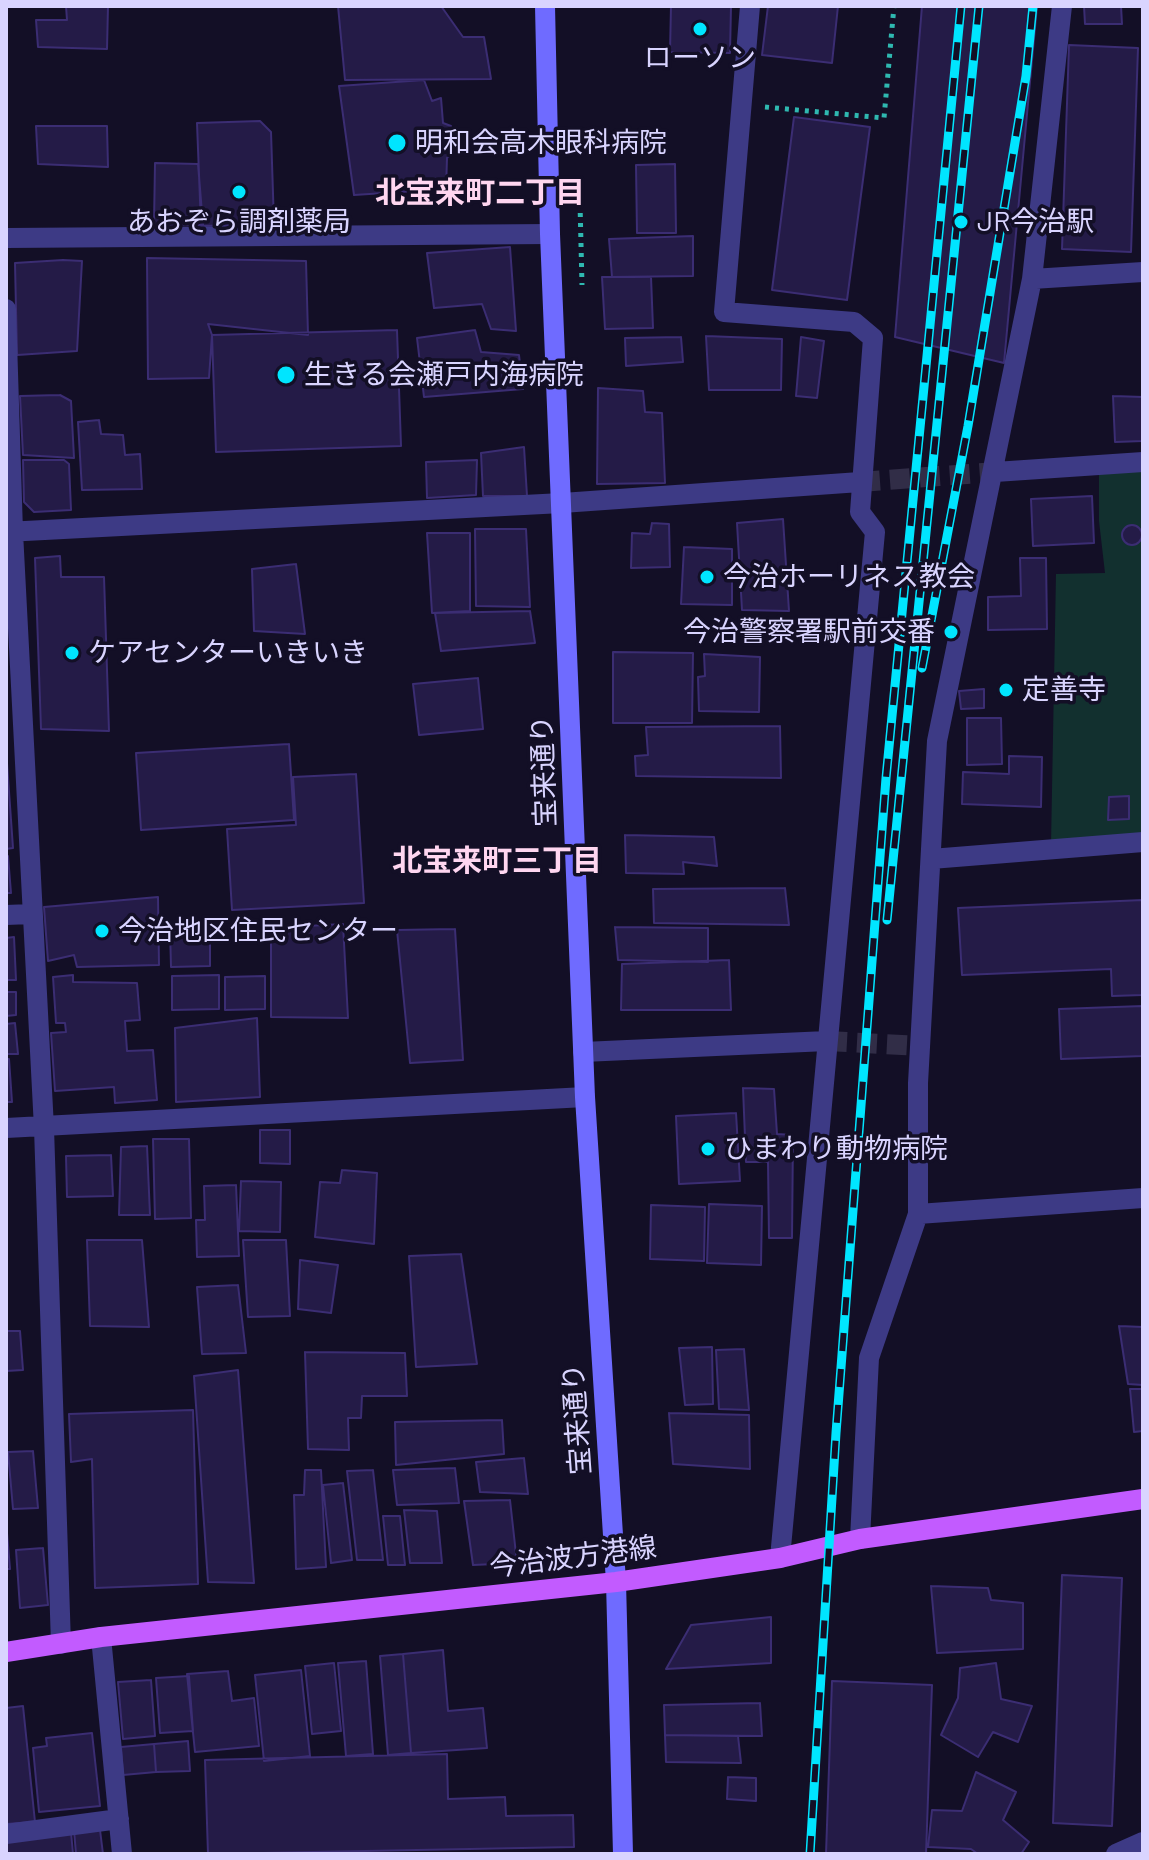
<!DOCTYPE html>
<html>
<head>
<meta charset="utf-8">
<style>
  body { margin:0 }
  #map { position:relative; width:1149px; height:1860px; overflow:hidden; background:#130f26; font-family:Barlow,sans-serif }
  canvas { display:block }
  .frame { position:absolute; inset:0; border:8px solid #d9d4ff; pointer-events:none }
</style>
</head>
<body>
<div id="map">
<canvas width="1149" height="1860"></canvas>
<div class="frame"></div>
</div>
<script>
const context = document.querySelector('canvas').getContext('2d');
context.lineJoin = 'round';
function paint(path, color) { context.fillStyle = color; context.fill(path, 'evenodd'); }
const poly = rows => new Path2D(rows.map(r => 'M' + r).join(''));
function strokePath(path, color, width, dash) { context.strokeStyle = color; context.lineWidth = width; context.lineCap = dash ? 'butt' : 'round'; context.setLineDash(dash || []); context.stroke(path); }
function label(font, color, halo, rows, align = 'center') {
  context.font = font + ' Barlow,"Noto Sans JP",sans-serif'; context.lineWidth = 7; context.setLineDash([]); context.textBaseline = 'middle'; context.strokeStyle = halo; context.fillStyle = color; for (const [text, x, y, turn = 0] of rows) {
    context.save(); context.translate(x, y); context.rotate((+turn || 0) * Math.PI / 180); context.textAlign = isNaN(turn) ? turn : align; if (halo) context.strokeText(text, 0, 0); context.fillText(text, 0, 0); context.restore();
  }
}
const green = poly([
  [1143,468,1143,837,1051,844,1056,574,1105,573,1099,521,1099,472]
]);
const building = poly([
  [66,6,108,6,107,49,38,47,36,20,67,20,66,6],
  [338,6,441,6,463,37,484,37,491,79,345,80,338,6],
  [671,6,731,6,730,53,670,52,671,6],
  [768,6,838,6,832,63,762,55,768,6],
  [922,6,1037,6,1004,363,895,337,922,6],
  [1084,6,1121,6,1122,24,1085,24,1084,6],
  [1069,45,1138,48,1131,252,1062,249,1069,45],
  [424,80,432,101,441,98,443,123,451,126,454,152,447,158,446,189,354,195,339,86,424,80],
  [794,117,870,127,847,300,772,290,794,117],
  [260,121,271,132,274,224,201,226,197,123,260,121],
  [36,126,107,126,108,167,38,164,36,126],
  [155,163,198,164,203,225,154,224,155,163],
  [675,164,676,233,637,233,636,165,675,164],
  [693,236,693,276,612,277,609,239,693,236],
  [510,247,516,331,491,329,482,304,434,308,427,253,510,247],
  [147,258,306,261,308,335,208,324,212,335,209,378,148,379,147,258],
  [63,260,82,261,77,351,17,355,15,263,63,260],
  [602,277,651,277,653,328,605,329,602,277],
  [397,330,401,446,216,452,212,335,397,330],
  [475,330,481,352,519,355,523,389,424,397,417,338,475,330],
  [706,336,782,339,781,390,709,390,706,336],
  [681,337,683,362,626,366,625,338,681,337],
  [801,337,824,341,817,398,796,396,801,337],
  [598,388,643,391,645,412,662,413,665,483,597,484,598,388],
  [60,395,71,401,74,458,23,455,20,396,60,395],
  [1113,396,1143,397,1143,441,1115,442,1113,396],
  [99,420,101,434,123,435,125,455,140,454,142,489,82,490,78,422,99,420],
  [524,447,527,496,483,496,481,453,524,447],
  [23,460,64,460,69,464,71,510,34,512,24,502,23,460],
  [477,460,476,495,427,498,426,462,477,460],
  [1092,496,1094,543,1033,546,1031,499,1092,496],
  [783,519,789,611,742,610,737,523,783,519],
  [652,523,669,524,670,567,631,568,632,533,650,534,652,523],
  '1122 535a10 10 0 1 1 20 0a10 10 0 1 1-20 0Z',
  [475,529,526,529,530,607,476,606,475,529],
  [427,533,470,533,470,611,432,613,427,533],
  [684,547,732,549,732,605,681,604,684,547],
  [60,556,61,577,104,577,109,731,41,729,35,558,60,556],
  [1020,558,1046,558,1047,629,988,630,988,597,1021,596,1020,558],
  [296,564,305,634,254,631,252,569,296,564],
  [530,611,535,643,441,651,435,613,530,611],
  [613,652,693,653,692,723,613,723,613,652],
  [704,654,760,657,759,712,699,711,698,677,705,676,704,654],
  [478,678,483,729,419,735,413,684,478,678],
  [984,689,984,708,961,709,959,691,984,689],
  [967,718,1001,718,1002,764,967,765,967,718],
  [780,726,781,778,636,776,635,756,648,755,646,727,780,726],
  [289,744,294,820,141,830,136,753,289,744],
  [6,749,13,848,6,849,6,749],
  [1009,756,1042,757,1041,807,962,804,963,772,1009,774,1009,756],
  [356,774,364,903,232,910,227,829,296,825,293,777,356,774],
  [1129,796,1129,819,1108,820,1109,797,1129,796],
  [625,835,714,837,717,866,683,862,684,874,626,873,625,835],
  [6,856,8,856,11,893,6,893,6,856],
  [785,888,789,925,654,923,653,889,785,888],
  [158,897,159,965,77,967,74,955,48,961,44,907,158,897],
  [1143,900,1143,995,1112,996,1111,969,962,975,958,908,1143,900],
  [343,924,348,1018,271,1017,271,928,343,924],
  [615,927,708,928,708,962,618,960,615,927],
  [210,928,210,966,171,967,170,929,210,928],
  [455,929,463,1060,410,1063,397,930,455,929],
  [14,937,16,980,6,980,6,938,14,937],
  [729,960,731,1010,621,1010,622,964,729,960],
  [73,975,73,982,137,983,140,1020,125,1021,127,1051,153,1050,157,1100,115,1103,114,1087,55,1091,51,1033,66,1032,65,1023,56,1023,53,977,73,975],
  [219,975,219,1009,172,1010,172,976,219,975],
  [265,976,265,1009,225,1010,225,977,265,976],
  [6,992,16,992,16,1015,6,1016,6,992],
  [1143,1006,1143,1056,1061,1059,1059,1009,1143,1006],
  [257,1018,260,1097,176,1102,175,1028,257,1018],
  [15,1023,18,1054,6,1054,6,1024,15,1023],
  [6,1059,9,1059,12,1102,6,1102,6,1059],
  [743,1088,774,1089,777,1134,793,1135,792,1238,769,1238,768,1162,746,1162,743,1088],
  [736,1113,740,1181,679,1184,676,1116,736,1113],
  [260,1130,290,1130,290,1164,260,1163,260,1130],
  [153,1139,189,1139,191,1218,155,1219,153,1139],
  [147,1146,150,1215,119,1215,121,1147,147,1146],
  [111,1155,113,1196,67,1197,66,1156,111,1155],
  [342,1170,377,1173,374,1244,315,1237,320,1182,340,1183,342,1170],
  [241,1181,281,1182,280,1232,239,1231,241,1181],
  [236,1185,239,1256,197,1257,196,1220,205,1220,204,1186,236,1185],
  [709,1204,762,1206,761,1265,707,1263,709,1204],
  [651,1205,705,1207,704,1261,650,1259,651,1205],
  [87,1240,142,1240,149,1327,90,1326,87,1240],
  [243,1240,286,1240,290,1316,248,1317,243,1240],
  [461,1254,477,1364,416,1367,409,1256,461,1254],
  [300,1260,338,1265,331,1313,298,1309,300,1260],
  [238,1285,246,1353,202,1354,197,1287,238,1285],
  [1119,1326,1143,1327,1143,1385,1128,1384,1119,1326],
  [6,1331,20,1331,23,1370,6,1371,6,1331],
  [712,1347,713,1404,685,1405,679,1348,712,1347],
  [744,1349,749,1410,719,1409,716,1350,744,1349],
  [305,1352,405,1353,407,1396,362,1396,361,1418,348,1418,349,1450,308,1449,305,1352],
  [238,1370,254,1583,208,1582,194,1376,238,1370],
  [1130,1389,1143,1389,1143,1431,1134,1432,1130,1389],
  [193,1410,198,1584,95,1588,92,1459,71,1462,69,1414,193,1410],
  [669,1413,749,1415,750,1469,673,1464,669,1413],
  [502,1420,504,1454,396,1465,395,1422,502,1420],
  [33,1451,38,1508,13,1509,8,1452,33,1451],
  [524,1458,528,1494,480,1492,476,1462,524,1458],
  [455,1468,459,1503,397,1505,393,1470,455,1468],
  [305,1470,321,1470,326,1567,296,1569,294,1495,304,1495,305,1470],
  [373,1470,383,1560,357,1560,347,1471,373,1470],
  [343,1483,352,1560,331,1563,323,1485,343,1483],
  [510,1500,517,1563,473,1565,464,1501,510,1500],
  [404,1510,437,1511,442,1563,410,1563,404,1510],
  [383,1516,400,1516,405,1565,388,1565,383,1516],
  [6,1521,10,1569,6,1569,6,1521],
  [43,1548,48,1605,20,1608,16,1550,43,1548],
  [1062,1575,1122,1578,1112,1826,1053,1823,1062,1575],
  [931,1586,988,1588,991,1600,1023,1603,1023,1649,937,1653,931,1586],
  [771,1617,771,1663,666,1669,691,1625,771,1617],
  [443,1650,448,1711,483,1708,487,1748,411,1753,403,1654,443,1650],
  [403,1654,411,1753,388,1755,380,1656,403,1654],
  [366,1661,373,1754,346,1756,338,1663,366,1661],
  [334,1663,341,1731,312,1734,305,1666,334,1663],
  [996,1663,1001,1699,1032,1706,1018,1742,993,1732,978,1757,941,1735,958,1698,960,1668,996,1663],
  [301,1670,310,1756,264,1761,255,1675,301,1670],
  [228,1671,232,1701,254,1698,259,1746,195,1752,187,1674,228,1671],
  [189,1676,193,1731,160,1733,156,1678,189,1676],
  [151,1680,155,1736,123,1739,118,1682,151,1680],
  [832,1681,932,1685,926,1854,826,1854,832,1681],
  [760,1703,762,1736,665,1735,664,1705,760,1703],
  [23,1706,35,1822,6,1824,6,1708,23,1706],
  [92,1733,100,1806,39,1812,33,1748,47,1746,46,1738,92,1733],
  [665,1735,738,1736,741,1763,666,1762,665,1735],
  [188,1741,190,1771,156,1772,154,1744,188,1741],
  [154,1744,156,1772,123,1775,121,1747,154,1744],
  [447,1754,448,1799,505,1797,506,1816,573,1815,574,1847,208,1854,205,1760,447,1754],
  [976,1772,1016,1792,1003,1820,1029,1842,1021,1854,978,1854,971,1849,928,1847,932,1810,962,1811,976,1772],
  [728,1777,756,1778,756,1801,727,1799,728,1777],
  [74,1830,100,1830,103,1854,76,1854,74,1830],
  [71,1832,73,1854,6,1854,6,1838,71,1832]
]);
const streetTunnel = poly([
  [860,482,995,472],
  [827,1041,920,1046]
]);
const path = poly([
  [765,107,884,118,894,6],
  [580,203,582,285]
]);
const street = poly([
  [750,6,724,312,854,322,873,338,860,512,875,532,780,1558],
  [6,238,550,234],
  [1032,279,1143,272],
  [6,309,13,532,44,1128,61,1644],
  [995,472,1143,462],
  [6,532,562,503,860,482],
  [931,859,1143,842],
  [6,915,31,914],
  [583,1052,827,1041],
  [6,1128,585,1097],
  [918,1214,1143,1198],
  [860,1539,869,1358,918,1214,918,1083,937,741,1032,279,1062,6],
  [101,1637,122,1854],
  [6,1834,119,1819],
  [1116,1854,1143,1842]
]);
const secondary = poly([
  [545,6,550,234,585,1097,616,1582,623,1854]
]);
const primary = poly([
  [6,1652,101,1637,616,1582,780,1558,860,1539,1143,1499]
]);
const rail = poly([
  [922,668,968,426,1026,76,1033,6],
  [887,920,979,6],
  [810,1854,836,1433,886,778,961,6]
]);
const markers = [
  [700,29,8,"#00e5ff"],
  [397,143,10,"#00e5ff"],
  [239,192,8,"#00e5ff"],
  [961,222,8,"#00e5ff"],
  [286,375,10,"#00e5ff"],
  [707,577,8,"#00e5ff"],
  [951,632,8,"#00e5ff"],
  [72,653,8,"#00e5ff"],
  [1006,690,8,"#00e5ff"],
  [102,931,8,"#00e5ff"],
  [708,1149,8,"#00e5ff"]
];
const poiNames = [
  ["ローソン",700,58,"center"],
  ["明和会高木眼科病院",415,143],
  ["あおぞら調剤薬局",239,222,"center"],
  ["JR今治駅",977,222],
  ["生きる会瀬戸内海病院",304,375],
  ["今治ホーリネス教会",723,577],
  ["今治警察署駅前交番",935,632,"right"],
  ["ケアセンターいきいき",88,653],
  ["定善寺",1022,690],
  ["今治地区住民センター",118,931],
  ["ひまわり動物病院",724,1149]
];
const streetNames = [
  ["宝来通り",544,771,-92],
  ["宝来通り",577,1419,-94],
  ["今治波方港線",573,1557,-7]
];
const neighbourhoodNames = [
  ["北宝来町二丁目",480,193],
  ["北宝来町三丁目",497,861]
];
paint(green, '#12302f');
paint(building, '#241b47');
strokePath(building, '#3b2d73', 2);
strokePath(streetTunnel, '#312d47', 20, [20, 10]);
strokePath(path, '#2fb8b0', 5, [4, 6]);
strokePath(street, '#3d3a85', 20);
strokePath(secondary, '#6f6bff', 20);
strokePath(primary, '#c25bff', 20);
strokePath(rail, '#00e5ff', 9);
strokePath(rail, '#130f26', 6, [18]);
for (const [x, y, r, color] of markers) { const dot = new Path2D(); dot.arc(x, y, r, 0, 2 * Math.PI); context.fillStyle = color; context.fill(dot); strokePath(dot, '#130f26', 3); }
label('28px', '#d9d4ff', '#130f26', poiNames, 'left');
label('28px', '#d9d4ff', '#130f26', streetNames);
label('bold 30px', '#ffd6f0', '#130f26', neighbourhoodNames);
</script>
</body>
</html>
